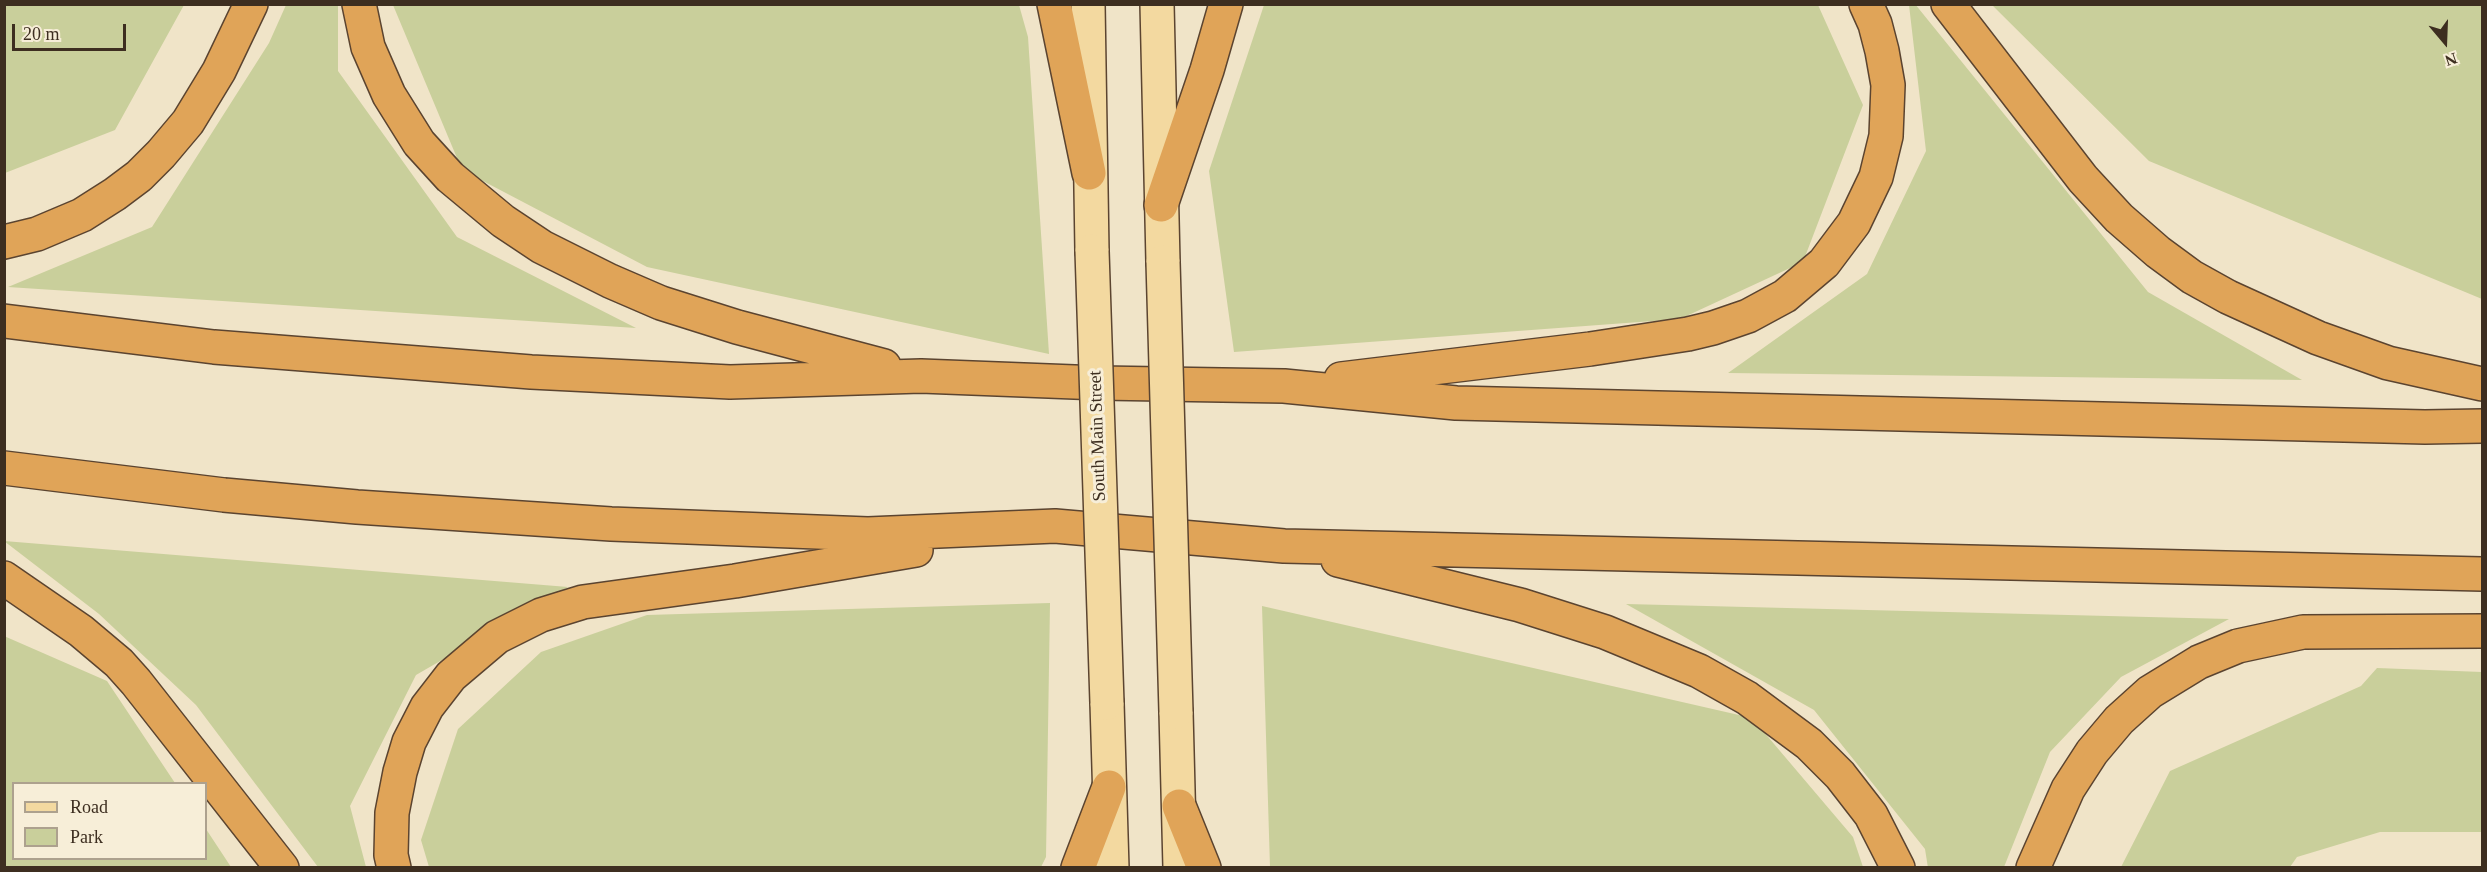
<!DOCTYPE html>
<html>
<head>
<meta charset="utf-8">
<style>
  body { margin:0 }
  #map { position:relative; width:2487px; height:872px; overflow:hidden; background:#f0e4c8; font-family:"Times New Roman",serif }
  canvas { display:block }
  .frame { position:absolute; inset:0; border:6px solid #3d2e20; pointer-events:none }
  .legend { position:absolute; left:12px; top:782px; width:195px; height:78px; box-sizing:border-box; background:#f7eed8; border:2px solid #ada18e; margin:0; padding:8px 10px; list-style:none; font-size:18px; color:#3d2e20 }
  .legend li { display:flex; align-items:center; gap:12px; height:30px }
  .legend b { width:30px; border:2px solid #ada18e }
  .north { position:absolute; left:2415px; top:12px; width:60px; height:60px; -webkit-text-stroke:4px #f7eed8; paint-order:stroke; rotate:161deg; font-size:16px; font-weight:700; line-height:24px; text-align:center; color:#3d2e20 }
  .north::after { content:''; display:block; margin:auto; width:21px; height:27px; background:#3d2e20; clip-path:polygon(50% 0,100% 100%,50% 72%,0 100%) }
  .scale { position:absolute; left:12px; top:24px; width:114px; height:27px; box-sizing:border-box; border:3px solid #3d2e20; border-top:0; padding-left:8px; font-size:18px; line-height:21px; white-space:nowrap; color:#3d2e20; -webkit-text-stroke:4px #f7eed8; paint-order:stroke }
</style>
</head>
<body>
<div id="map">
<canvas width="2487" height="872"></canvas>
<div class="frame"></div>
<ul class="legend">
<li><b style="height:8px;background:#f3d9a0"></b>Road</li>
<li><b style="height:16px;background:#c9cf9b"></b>Park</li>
</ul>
<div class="north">N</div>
<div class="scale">20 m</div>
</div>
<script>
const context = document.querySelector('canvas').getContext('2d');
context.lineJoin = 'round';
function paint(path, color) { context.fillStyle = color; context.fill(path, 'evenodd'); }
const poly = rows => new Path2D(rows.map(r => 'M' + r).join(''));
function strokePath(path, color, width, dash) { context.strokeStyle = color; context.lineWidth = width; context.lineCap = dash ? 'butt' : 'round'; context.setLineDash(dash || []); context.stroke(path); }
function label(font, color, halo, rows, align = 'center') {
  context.font = font + ' "Times New Roman",serif'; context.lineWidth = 6; context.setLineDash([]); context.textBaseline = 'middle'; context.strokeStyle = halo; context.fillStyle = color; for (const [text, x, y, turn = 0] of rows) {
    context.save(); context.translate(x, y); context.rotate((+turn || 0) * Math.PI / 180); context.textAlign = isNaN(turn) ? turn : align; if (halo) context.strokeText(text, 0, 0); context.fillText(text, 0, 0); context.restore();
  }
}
const green = poly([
  [5,4,184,4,184,5,115,130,5,173],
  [1915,4,2148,292,2302,380,1728,373,1867,274,1926,151,1909,5],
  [286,5,338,5,338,71,457,237,636,328,8,287,152,227,269,43],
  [393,5,1019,5,1028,37,1049,354,647,267,462,170],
  [1264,5,1818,5,1863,105,1803,262,1680,319,1234,352,1209,171],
  [1992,5,2482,5,2482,299,2149,161],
  [4,541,568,587,416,675,350,806,366,867,318,867,196,705,99,614],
  [1050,603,1046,857,1041,867,429,867,421,840,458,729,541,652,647,615],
  [1626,604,2229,619,2121,677,2050,752,2004,867,1928,868,1925,849,1814,710],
  [1262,606,1752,718,1853,837,1863,867,1270,867],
  [4,636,107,681,175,783,14,784,14,858,206,858,206,829,231,867,5,867],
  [2377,668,2482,672,2482,832,2380,832,2297,857,2290,867,2121,867,2170,771,2361,686]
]);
const primary = poly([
  [1088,4,1092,251],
  [1157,4,1163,262],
  [1107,703,1112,868],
  [1176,712,1180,868]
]);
const highway = poly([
  [359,4,368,47,389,95,419,143,450,177,503,221,542,247,610,281,661,303,737,327,884,366],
  [1054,4,1089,173],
  [1948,4,2083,179,2119,218,2158,252,2192,277,2228,297,2318,338,2388,363,2482,384],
  [1161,205,1207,70,1226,4],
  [4,242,37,234,82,215,115,194,139,176,161,154,188,122,219,71,251,4],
  [4,321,214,347,531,372,730,382,921,376,1100,383,1284,386,1456,403,2425,427,2482,426],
  [1341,379,1590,349,1688,334,1713,328,1748,316,1785,296,1824,263,1854,223,1876,177,1886,136,1888,85,1882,51,1875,24,1866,4],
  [4,468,224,495,357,507,611,524,868,534,1055,526,1284,546,2482,574],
  [1338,560,1520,605,1605,632,1699,671,1747,698,1809,744,1840,775,1871,815,1898,868],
  [4,578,81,631,119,663,136,682,282,868],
  [1179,806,1204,868],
  [394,868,391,855,392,813,400,772,409,742,427,707,451,676,497,637,541,615,583,602,735,581,916,550],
  [1078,868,1109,787],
  [2033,868,2068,789,2092,752,2119,720,2150,692,2199,662,2238,646,2303,632,2482,631]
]);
const primaryBridge = poly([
  [1092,251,1107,703],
  [1163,262,1176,712]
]);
const streetNames = [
  ["South Main Street",1098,436,-92]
];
paint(green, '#c9cf9b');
strokePath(primary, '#5b4430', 36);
strokePath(highway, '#5b4430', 36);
strokePath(primary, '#f3d9a0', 33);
strokePath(highway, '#e0a458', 33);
strokePath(primaryBridge, '#5b4430', 36, []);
strokePath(primaryBridge, '#f3d9a0', 33);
label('18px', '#3d2e20', '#f7eed8', streetNames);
</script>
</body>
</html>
